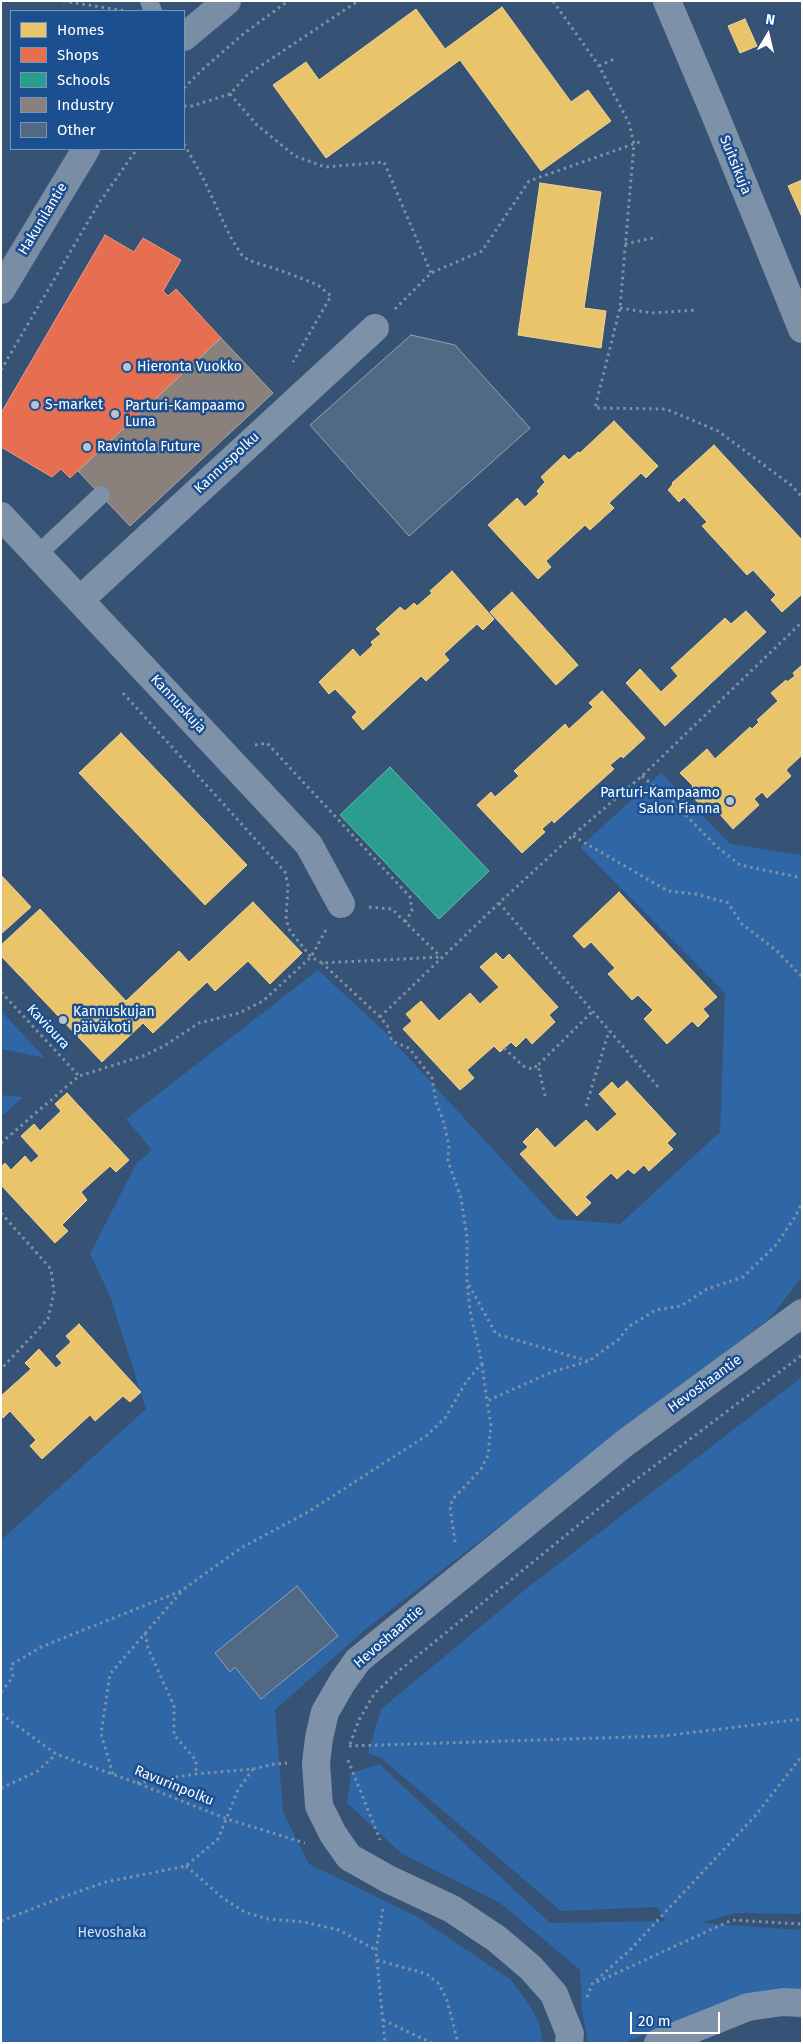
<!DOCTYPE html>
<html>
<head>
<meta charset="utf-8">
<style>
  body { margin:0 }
  #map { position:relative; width:803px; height:2044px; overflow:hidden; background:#365274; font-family:"Fira Sans",sans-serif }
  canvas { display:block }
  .frame { position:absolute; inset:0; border:2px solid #fff; pointer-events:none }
  .legend { position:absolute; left:10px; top:10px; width:175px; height:140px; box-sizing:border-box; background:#1b4f8f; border:1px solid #7695bc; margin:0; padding:6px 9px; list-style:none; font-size:15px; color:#fff }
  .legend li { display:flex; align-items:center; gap:10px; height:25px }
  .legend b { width:25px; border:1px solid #7695bc }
  .north { position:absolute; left:743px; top:10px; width:50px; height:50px; -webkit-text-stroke:4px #1b4f8f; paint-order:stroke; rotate:9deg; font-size:14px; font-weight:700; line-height:20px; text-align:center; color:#fff }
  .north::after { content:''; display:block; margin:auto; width:18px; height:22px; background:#fff; clip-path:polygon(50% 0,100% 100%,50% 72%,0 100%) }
  .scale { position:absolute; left:630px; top:2012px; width:90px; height:22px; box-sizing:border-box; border:2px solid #fff; border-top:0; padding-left:6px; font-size:15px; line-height:18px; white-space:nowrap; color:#fff; -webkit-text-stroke:4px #1b4f8f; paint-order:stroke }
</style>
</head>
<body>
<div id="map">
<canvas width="803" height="2044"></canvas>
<div class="frame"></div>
<ul class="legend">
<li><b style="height:14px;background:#e9c46a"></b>Homes</li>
<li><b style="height:14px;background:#e76f51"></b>Shops</li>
<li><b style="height:14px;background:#2a9d8f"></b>Schools</li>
<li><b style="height:14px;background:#8a817c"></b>Industry</li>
<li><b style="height:14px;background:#526984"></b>Other</li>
</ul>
<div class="north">N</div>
<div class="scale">20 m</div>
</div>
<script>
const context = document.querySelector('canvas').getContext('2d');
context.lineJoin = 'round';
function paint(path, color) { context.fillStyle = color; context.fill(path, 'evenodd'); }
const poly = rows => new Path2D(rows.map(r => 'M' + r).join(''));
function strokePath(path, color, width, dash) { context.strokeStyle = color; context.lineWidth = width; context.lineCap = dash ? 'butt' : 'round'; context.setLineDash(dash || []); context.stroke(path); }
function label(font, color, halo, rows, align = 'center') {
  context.font = font + ' "Fira Sans",sans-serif'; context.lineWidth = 5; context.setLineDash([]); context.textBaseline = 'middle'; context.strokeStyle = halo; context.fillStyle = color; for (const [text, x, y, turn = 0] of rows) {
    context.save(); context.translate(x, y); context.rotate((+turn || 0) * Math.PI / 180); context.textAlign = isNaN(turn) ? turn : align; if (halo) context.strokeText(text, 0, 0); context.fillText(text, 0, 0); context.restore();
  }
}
const green = poly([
  [661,773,730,844,802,855,802,1277,771,1317,367,1628,275,1710,283,1812,309,1864,418,1917,511,1980,530,2006,539,2023,543,2043,1,2043,1,1540,146,1409,110,1296,90,1254,136,1164,152,1150,126,1119,318,970,384,1031,557,1219,620,1224,720,1132,725,993,580,847],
  [1,1011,45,1058,1,1049],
  [1,1095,23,1097,1,1117],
  [802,1377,802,1914,735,1913,701,1923,802,1930,802,1995,746,1995,623,2043,588,2043,582,2011,580,1970,500,1903,402,1854,347,1803,351,1773,379,1764,550,1923,665,1921,658,1907,561,1911,381,1758,368,1753,381,1709,527,1588]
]);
const homes = poly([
  [502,7,571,102,588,90,611,121,541,171,460,60,326,158,273,85,306,62,319,80,416,9,445,49,502,7],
  [745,19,757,46,740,53,728,26,745,19],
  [802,180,802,217,788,186,802,180],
  [540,183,601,192,584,308,606,311,601,348,518,335,540,183],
  [614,421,658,466,646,478,641,473,609,503,614,508,590,530,585,525,546,561,551,567,538,579,488,525,517,498,525,507,539,494,537,491,545,482,541,477,564,455,569,460,578,452,580,453,614,421],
  [714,445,802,540,802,594,782,612,771,600,776,595,753,570,747,575,702,526,707,522,684,497,679,502,668,490,673,484,672,483,714,445],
  [452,571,494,619,483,630,477,624,444,654,449,660,426,681,421,676,363,730,352,717,357,712,335,689,329,694,319,682,353,649,360,657,373,645,371,642,381,634,376,629,400,607,405,611,414,603,417,606,432,593,430,591,452,571],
  [512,592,578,665,556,685,490,612,512,592],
  [746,611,766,632,665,726,626,683,640,669,661,692,678,676,671,668,725,618,731,624,746,611],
  [802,665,802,755,786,770,791,776,767,798,762,792,754,799,759,805,733,829,716,810,710,815,688,792,693,786,680,773,707,749,715,759,750,727,752,729,759,722,757,720,778,701,771,693,786,680,787,682,795,676,793,673,802,665],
  [602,691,645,738,623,758,621,756,610,765,614,769,554,823,552,820,542,829,545,832,522,853,477,805,491,792,495,797,519,776,514,771,565,724,569,729,593,707,589,703,602,691],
  [121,733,247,865,205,905,79,773,121,733],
  [1,875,31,907,1,934,1,875],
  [619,892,717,997,703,1009,709,1016,698,1027,692,1021,667,1044,644,1019,653,1010,638,995,632,1000,608,974,615,968,591,942,584,948,573,936,619,892],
  [253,902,302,953,270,984,248,961,215,991,207,982,153,1033,143,1023,102,1062,1,956,1,945,40,909,126,1001,179,951,189,962,253,902],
  [496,953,503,960,509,954,558,1007,549,1015,555,1022,532,1044,526,1037,516,1047,511,1042,500,1052,494,1046,467,1070,474,1078,460,1090,403,1029,412,1021,406,1014,421,1001,439,1021,470,993,480,1004,499,987,480,967,496,953],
  [627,1081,676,1134,667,1143,673,1149,649,1171,644,1165,634,1174,628,1169,617,1179,611,1173,585,1197,591,1203,577,1216,520,1154,528,1147,523,1142,537,1128,555,1148,586,1120,597,1132,617,1114,599,1094,612,1082,618,1089,627,1081],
  [67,1093,129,1160,116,1172,110,1166,81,1192,87,1200,62,1225,68,1231,55,1243,1,1185,1,1167,5,1163,11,1170,25,1156,31,1163,39,1156,21,1136,34,1124,40,1131,61,1111,55,1104,67,1093],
  [79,1324,141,1392,130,1402,123,1396,95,1421,90,1415,42,1459,30,1446,36,1440,10,1411,3,1418,1,1416,1,1396,31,1369,25,1363,39,1349,56,1368,62,1363,56,1356,71,1342,66,1336,79,1324]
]);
const shops = poly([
  [105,235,134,252,143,238,181,260,163,291,168,296,176,289,221,338,70,478,61,469,52,477,1,447,1,413,105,235]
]);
const schools = poly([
  [390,767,489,871,439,919,340,815,390,767]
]);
const industry = poly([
  [221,338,273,393,130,526,78,471,221,338]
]);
const building = poly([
  [411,335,455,345,530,428,409,536,310,425,411,335],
  [297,1586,338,1636,261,1699,235,1667,230,1672,215,1653,297,1586]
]);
const path = poly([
  [63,1,126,11],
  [553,1,599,66,629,123,634,144,620,308,595,408,666,409,718,431,791,485,802,497],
  [599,66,614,59],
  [184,88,202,70,242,35,288,1],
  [230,94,257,125,295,156,325,167,384,162,431,273],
  [184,106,192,106,230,94,247,75,358,1],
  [184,144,203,178,230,236,241,254,248,260,285,272,318,285,331,296,293,362],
  [625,244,657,237],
  [620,308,652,313,697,310],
  [395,309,431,273,482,251,529,181,642,141],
  [1,370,99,203,137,149],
  [123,693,285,872,288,885,286,919,290,931,311,957,322,963,441,957],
  [255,745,267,743,410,897,412,911,405,922],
  [642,776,673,802,717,847,740,865,802,878],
  [573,836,668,891,696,894,728,903,742,924,777,951,802,977],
  [499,903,659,1088],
  [369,907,392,909,440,956],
  [1,992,79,1076],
  [380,1017,499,903,572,836,642,776,802,622],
  [504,1048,523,1066,532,1069,538,1065],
  [545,1096,538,1065,593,1011],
  [586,1106,609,1031],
  [1,1143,79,1076,143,1056,164,1046,199,1023,239,1013,263,1001,311,957,327,928],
  [1,1213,51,1269,54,1292,48,1319,1,1369],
  [469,1285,496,1334,588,1361],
  [482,1364,487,1401,552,1372,589,1361,619,1339,628,1327,656,1310,681,1306,707,1289,743,1277,776,1245,795,1217,802,1203],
  [455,1542,450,1506,453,1499,481,1469,488,1455,491,1425,487,1401],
  [145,1633,148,1648,174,1706,174,1735,196,1760,196,1774],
  [1,1692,13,1677,11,1665,41,1647,181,1591,241,1548,308,1512,426,1436,445,1418,466,1382,482,1363,470,1311,467,1282,467,1237,461,1198,448,1161,449,1145,443,1120,436,1102,432,1078,409,1048,394,1042,390,1037,389,1028,380,1017,322,963],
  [1,1714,56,1754,137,1783,227,1819,305,1843],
  [350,1744,359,1720,374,1694,395,1674,613,1497,802,1355],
  [349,1746,663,1736,802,1719],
  [348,1760,380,1840],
  [113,1774,101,1734,110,1674,181,1592],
  [137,1783,196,1774,253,1769,274,1764,287,1763],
  [1,1788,38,1771,56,1754],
  [186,1866,224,1899,245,1912,268,1919,304,1922,339,1930,376,1950],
  [383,1909,376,1950,385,2043],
  [1,1921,60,1898,106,1882,186,1866,218,1839,238,1790,253,1769],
  [377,1960,427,1974,439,1984,447,2000,458,2043],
  [597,1982,732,1920,802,1924],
  [587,1997,592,1984,630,1950,755,1816,802,1756],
  [383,2020,432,2043]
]);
const lane = poly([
  [149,1,153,11],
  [38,554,101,495]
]);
const street = poly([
  [667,1,714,112,802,329],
  [1,516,309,845,341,904],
  [81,599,375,328],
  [569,2043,570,2034,554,1994,531,1968,497,1939,452,1909,388,1879,349,1857,333,1834,319,1806,316,1763,319,1738,325,1712,343,1681,358,1660,625,1443,802,1313],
  [658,2043,748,2007,783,2002,802,2003]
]);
const secondary = poly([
  [184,37,227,1],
  [1,290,86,149]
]);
const markers = [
  [127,367,5,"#b9c2ce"],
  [35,405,5,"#b9c2ce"],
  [115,414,5,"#b9c2ce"],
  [87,447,5,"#b9c2ce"],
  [730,801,5,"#b9c2ce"],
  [63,1020,5,"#b9c2ce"]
];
const streetNames = [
  ["Suitsikuja",735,165,68],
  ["Hakunilantie",43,219,-59],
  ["Kannuspolku",227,463,-43],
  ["Kannuskuja",178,704,47],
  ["Kavioura",48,1027,47],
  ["Hevoshaantie",705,1384,-36],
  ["Hevoshaantie",389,1637,-41],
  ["Ravurinpolku",174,1786,22]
];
const poiNames = [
  ["Hieronta Vuokko",137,367],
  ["S-market",45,405],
  ["Parturi-Kampaamo",125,406],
  ["Luna",125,422],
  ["Ravintola Future",97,447],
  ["Parturi-Kampaamo",720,793,"right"],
  ["Salon Fianna",720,809,"right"],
  ["Kannuskujan",73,1012],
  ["päiväkoti",73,1028]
];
const parkNames = [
  ["Hevoshaka",112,1933]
];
paint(green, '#2f66a5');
paint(homes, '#e9c46a');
strokePath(homes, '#f0d697', 1);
paint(shops, '#e76f51');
strokePath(shops, '#ee9a85', 1);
paint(schools, '#2a9d8f');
strokePath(schools, '#6abab1', 1);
paint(industry, '#8a817c');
strokePath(industry, '#ada7a3', 1);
paint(building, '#526984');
strokePath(building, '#92a2b6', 1);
strokePath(path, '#7d92a8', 3, [2.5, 4]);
strokePath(lane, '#7d92a8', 18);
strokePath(street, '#7d92a8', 28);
strokePath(secondary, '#798da4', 28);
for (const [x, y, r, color] of markers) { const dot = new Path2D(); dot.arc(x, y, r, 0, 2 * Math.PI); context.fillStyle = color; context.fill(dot); strokePath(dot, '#1b4f8f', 2); }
label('14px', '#fff', '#1b4f8f', streetNames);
label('14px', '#fff', '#1b4f8f', poiNames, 'left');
label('14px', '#cfe3fa', '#1b4f8f', parkNames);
</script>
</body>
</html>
